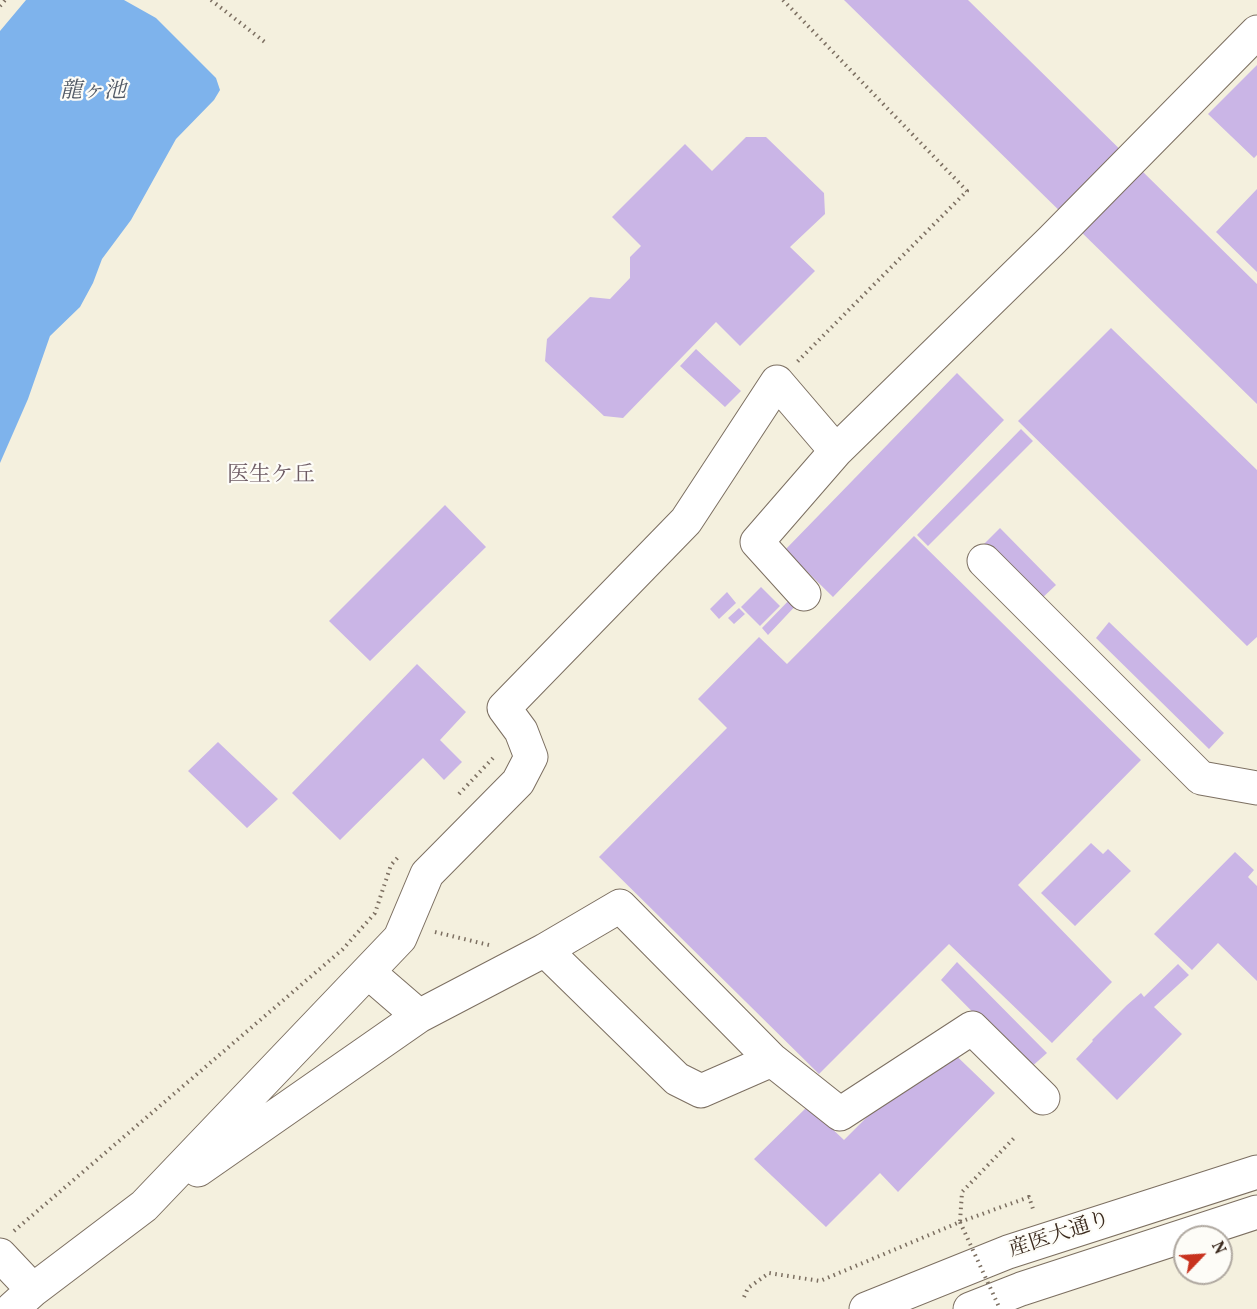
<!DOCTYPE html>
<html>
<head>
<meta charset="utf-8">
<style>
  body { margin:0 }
  #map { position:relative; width:1257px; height:1309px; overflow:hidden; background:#f4f0de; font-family:Vollkorn,serif }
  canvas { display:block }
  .north { position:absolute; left:1173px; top:1225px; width:60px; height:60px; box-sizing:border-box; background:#fdfcf7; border:2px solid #afa8a0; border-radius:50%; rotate:65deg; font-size:16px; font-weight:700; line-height:24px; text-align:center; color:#3b2a1e }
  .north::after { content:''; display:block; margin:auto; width:21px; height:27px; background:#c8321e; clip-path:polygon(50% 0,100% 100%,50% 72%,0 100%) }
</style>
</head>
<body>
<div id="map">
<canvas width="1257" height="1309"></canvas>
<div class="north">N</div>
</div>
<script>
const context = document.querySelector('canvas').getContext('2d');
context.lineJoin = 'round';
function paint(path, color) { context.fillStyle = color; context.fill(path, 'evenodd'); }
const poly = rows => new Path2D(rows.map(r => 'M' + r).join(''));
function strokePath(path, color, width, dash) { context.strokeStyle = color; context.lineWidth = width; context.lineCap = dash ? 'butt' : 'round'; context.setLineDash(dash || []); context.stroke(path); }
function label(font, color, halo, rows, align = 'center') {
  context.font = font + ' Vollkorn,"Noto Serif JP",serif'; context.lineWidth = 4.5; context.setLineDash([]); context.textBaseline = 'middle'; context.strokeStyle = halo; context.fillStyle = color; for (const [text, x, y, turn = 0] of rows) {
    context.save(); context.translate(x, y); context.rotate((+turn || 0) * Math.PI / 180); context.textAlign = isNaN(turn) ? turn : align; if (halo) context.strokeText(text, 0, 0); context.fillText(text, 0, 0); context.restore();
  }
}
const water = poly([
  [26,0,124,0,156,18,216,78,220,90,214,100,176,139,131,220,102,259,93,283,80,307,50,336,28,399,0,463,0,31]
]);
const building = poly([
  [844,0,968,0,1257,284,1257,404],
  [1257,65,1257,155,1254,158,1208,114],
  [746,137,766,137,824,193,825,214,790,247,815,271,740,346,716,322,623,418,604,416,545,361,547,339,590,297,610,299,630,278,630,257,641,246,612,217,685,144,712,171],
  [1257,189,1257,272,1216,232],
  [1111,328,1257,470,1257,637,1247,646,1018,421],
  [696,349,741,391,725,407,680,366],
  [957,373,1004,420,833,597,785,550],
  [1021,429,1033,441,928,546,917,535],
  [445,505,486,547,370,661,329,621],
  [1000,528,1056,585,1040,600,984,544],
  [914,536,1141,760,1018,885,1112,982,1052,1043,949,944,819,1074,599,857,727,728,698,699,759,637,787,664],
  [761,587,780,606,760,626,741,607],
  [727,592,736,603,719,619,710,609],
  [795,594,801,600,768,635,762,628],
  [739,608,745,614,734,624,728,618],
  [1109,622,1224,733,1209,749,1096,638],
  [417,664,466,712,440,740,462,762,444,780,423,758,340,840,292,793],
  [218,742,278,799,247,828,188,771],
  [1091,843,1103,854,1108,849,1131,871,1075,926,1041,893],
  [1235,852,1254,870,1248,877,1257,886,1257,981,1218,943,1192,970,1154,934],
  [957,962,1047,1053,1029,1069,941,980],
  [1178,964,1189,975,1154,1007,1182,1034,1117,1100,1076,1059,1093,1041,1092,1040,1127,1005,1141,993,1144,997],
  [942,1042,995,1093,898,1192,880,1173,826,1227,754,1159,808,1106,844,1140]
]);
const path = poly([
  [211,0,266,43],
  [783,0,967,191,797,362],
  [0,6,5,0],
  [459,794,493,758],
  [435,932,489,945],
  [960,1222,1029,1197,1034,1212],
  [14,1231,343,949,375,913,391,865,400,855],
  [744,1297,748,1288,769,1273,820,1281,960,1222,962,1192,1015,1137]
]);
const minor = poly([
  [984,561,1201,778,1257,788],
  [804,594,757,542,836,451,1052,240,1257,32],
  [368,972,419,1016],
  [772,1060,840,1114,972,1028,1043,1098],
  [198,1170,419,1016,545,950,620,906,772,1060,701,1091,677,1079,545,950],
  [0,1255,33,1290],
  [12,1309,33,1290,144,1206,400,938,427,874,518,782,531,757,521,731,504,708,686,521,777,382,836,451],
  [866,1309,1008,1252,1257,1172],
  [970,1309,1021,1289,1257,1212]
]);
const pathBridge = poly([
  [960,1222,1000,1309]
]);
const streetNames = [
  ["産医大通り",1060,1236,-18]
];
const waterNames = [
  ["龍ヶ池",93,93]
];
const neighbourhoodNames = [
  ["医生ケ丘",271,477]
];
paint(water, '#7eb3ec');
paint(building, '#cab5e6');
strokePath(minor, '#7c6f61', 35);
strokePath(path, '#7c6f61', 4, [1.5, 4.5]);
strokePath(minor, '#fff', 33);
strokePath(pathBridge, '#7c6f61', 4, [1.5, 4.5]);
label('21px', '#3b2a1e', '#fdfcf7', streetNames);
label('italic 22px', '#525a66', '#fdfcf7', waterNames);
label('22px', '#6d5b64', '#fdfcf7', neighbourhoodNames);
</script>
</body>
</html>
